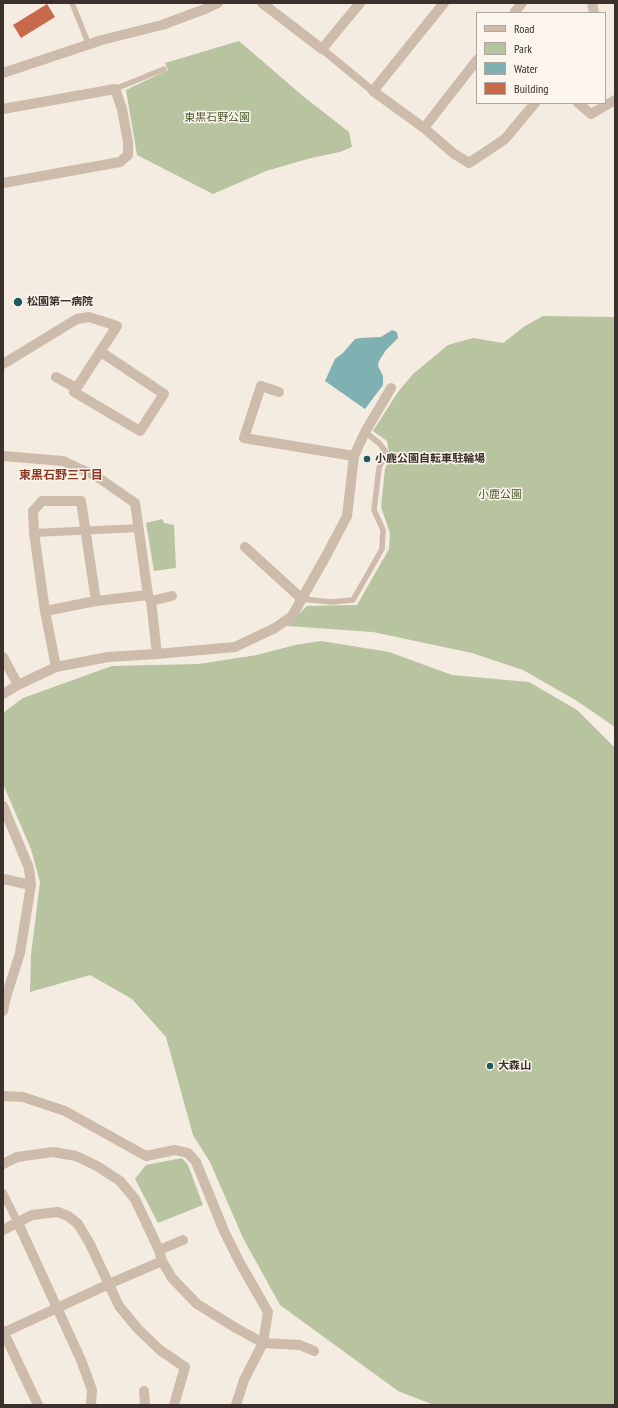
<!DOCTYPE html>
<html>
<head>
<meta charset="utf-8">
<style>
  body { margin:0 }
  #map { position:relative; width:618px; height:1408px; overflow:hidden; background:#f4ebe1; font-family:"PT Sans Narrow",sans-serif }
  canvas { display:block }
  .frame { position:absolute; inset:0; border:4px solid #3b302b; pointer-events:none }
  .legend { position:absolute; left:476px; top:12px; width:130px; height:92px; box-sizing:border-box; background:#fbf5ee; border:1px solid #aea6a0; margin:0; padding:5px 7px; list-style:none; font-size:12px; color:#3b302b }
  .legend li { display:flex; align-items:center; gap:8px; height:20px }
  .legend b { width:20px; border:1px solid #aea6a0 }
</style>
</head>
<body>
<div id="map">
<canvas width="618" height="1408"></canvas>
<div class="frame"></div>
<ul class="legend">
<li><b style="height:5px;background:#cdbbac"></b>Road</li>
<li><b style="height:11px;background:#b8c4a0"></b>Park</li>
<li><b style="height:11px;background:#7fb0b2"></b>Water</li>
<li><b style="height:11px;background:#c8694b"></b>Building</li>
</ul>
</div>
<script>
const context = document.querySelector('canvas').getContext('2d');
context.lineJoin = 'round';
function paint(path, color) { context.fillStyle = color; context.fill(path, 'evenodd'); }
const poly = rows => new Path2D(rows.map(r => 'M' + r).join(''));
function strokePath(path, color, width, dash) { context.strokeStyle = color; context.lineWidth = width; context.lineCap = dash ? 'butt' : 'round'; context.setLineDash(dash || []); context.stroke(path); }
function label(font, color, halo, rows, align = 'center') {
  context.font = font + ' "PT Sans Narrow","Noto Sans JP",sans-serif'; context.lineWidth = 3; context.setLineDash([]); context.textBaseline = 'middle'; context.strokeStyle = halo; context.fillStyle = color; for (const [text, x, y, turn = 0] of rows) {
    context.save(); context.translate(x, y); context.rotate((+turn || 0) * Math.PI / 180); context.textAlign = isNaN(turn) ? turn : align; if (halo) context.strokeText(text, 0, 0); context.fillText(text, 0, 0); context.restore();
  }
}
const green = poly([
  [239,41,304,97,349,132,352,147,340,152,311,158,266,171,213,194,137,155,126,90,168,70,165,63],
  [543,316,615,317,615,727,577,701,523,670,472,653,373,632,287,626,307,606,357,605,389,549,390,533,381,507,385,469,390,457,387,441,373,431,398,392,413,374,448,345,473,338,503,343,525,326],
  [162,519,164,523,174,525,176,568,154,571,146,523],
  [321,641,389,652,452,675,529,682,577,710,615,748,615,1405,434,1405,398,1391,280,1305,243,1238,210,1162,193,1135,166,1037,132,999,90,975,30,992,31,955,40,882,31,849,3,784,3,713,23,698,112,666,198,664,257,655,295,645],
  [182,1158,188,1165,203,1205,158,1223,135,1179,146,1165]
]);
const water = poly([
  [392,330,397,332,398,338,386,350,379,361,378,366,383,376,383,385,365,409,325,381,335,359,343,353,355,339,360,338,381,337]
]);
const building = poly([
  [47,4,55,17,21,38,13,25]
]);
const service = poly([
  [72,3,89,45],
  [115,89,164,69],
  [302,599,331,602,353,600,382,549,383,530,374,510,379,468,386,452,379,443,365,432]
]);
const pedestrian = poly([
  [322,49,373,91],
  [34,533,139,528],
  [3,1193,18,1223]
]);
const minor = poly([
  [262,3,322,49,360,3],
  [444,3,373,91,424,128,453,153,469,163,505,139,535,103],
  [592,3,594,13],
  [514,13,522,3],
  [578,103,591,114,615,100],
  [3,109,115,89,122,109,128,142,128,155,120,162,3,183],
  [424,128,477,60],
  [3,364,77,319,89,317,117,326,74,392,140,431,164,394,101,352],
  [56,377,76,388],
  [279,392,261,386,244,438,354,456],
  [3,456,63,461,96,476,135,503,148,595,151,601,157,654],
  [245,547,302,599],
  [151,601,172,596],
  [45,611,96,601,148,595],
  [3,657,18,685],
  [56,667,45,611,34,533,33,511,42,501,81,501,96,601],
  [3,694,18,685,56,667,108,657,157,654,235,647,275,628,292,616,326,556,347,516,354,456,365,432,391,388],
  [3,806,29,868,31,885,20,953,6,997,3,1011],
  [3,879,31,885],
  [3,1096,23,1097,65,1111,146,1156,175,1150,188,1153,196,1162,224,1231,240,1263,268,1312,263,1343,244,1380,236,1405],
  [3,1164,17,1157,53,1152,76,1156,97,1166,120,1181,135,1199,159,1250,162,1261,172,1278,197,1304,236,1328,263,1343,300,1345,314,1351],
  [18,1223,81,1360,92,1390,91,1405],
  [3,1230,32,1215,58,1212,68,1216,78,1224,90,1244,119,1306,138,1329,160,1350,185,1367,174,1405],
  [159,1250,183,1240],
  [3,1331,38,1405],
  [3,1333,109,1284,162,1261],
  [144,1391,145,1405]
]);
const tertiary = poly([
  [3,73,102,40,162,25,205,9,218,3]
]);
const markers = [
  [18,302,5,"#1f5a5e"],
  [367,459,4,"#1f5a5e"],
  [490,1066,4,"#1f5a5e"]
];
const parkNames = [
  ["東黒石野公園",217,118],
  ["小鹿公園",500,495]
];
const poiNames = [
  ["松園第一病院",27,302],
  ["小鹿公園自転車駐輪場",375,459],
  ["大森山",498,1066]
];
const neighbourhoodNames = [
  ["東黒石野三丁目",61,476]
];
paint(green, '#b8c4a0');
paint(water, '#7fb0b2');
paint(building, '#c8694b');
strokePath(service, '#cdbbac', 5.5);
strokePath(pedestrian, '#cdbbac', 8);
strokePath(minor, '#cdbbac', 10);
strokePath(tertiary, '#cdbbac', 10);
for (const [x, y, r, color] of markers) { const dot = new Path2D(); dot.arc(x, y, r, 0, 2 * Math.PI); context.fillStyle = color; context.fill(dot); strokePath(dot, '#fbf5ee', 1.5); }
label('11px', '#4a5a2e', '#fbf5ee', parkNames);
label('bold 11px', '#3b302b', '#fbf5ee', poiNames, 'left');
label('bold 12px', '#8c3b22', '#fbf5ee', neighbourhoodNames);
</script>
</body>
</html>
